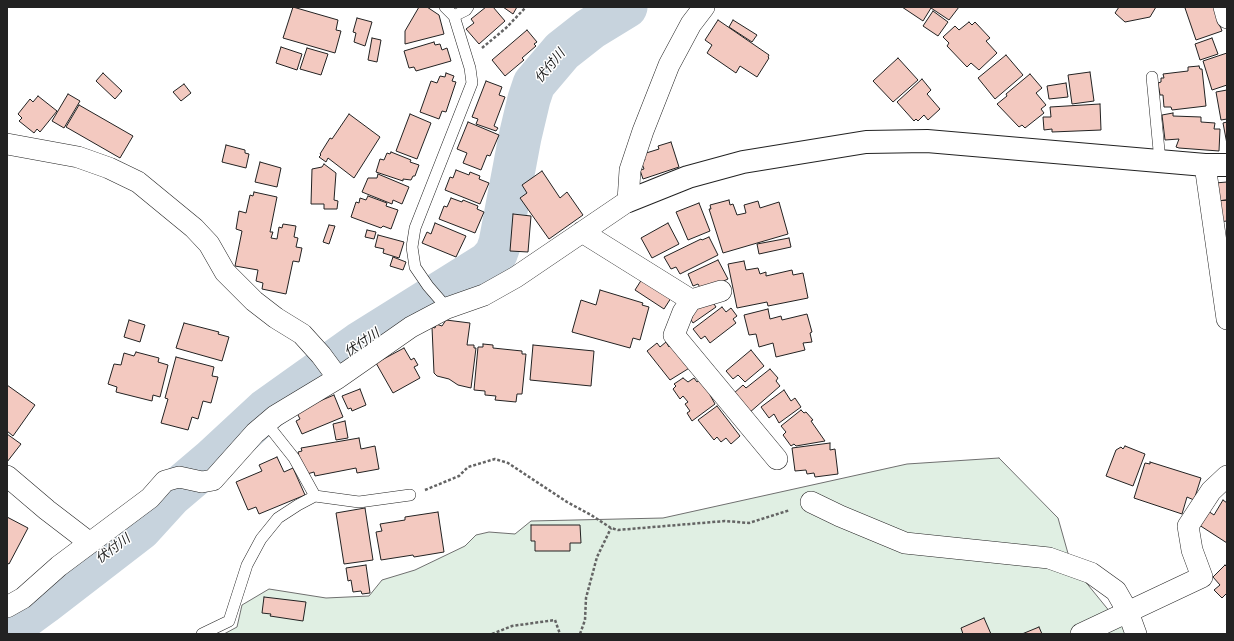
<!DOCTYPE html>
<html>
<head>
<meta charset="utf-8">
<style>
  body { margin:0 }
  #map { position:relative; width:1234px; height:641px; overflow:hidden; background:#fff; font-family:Montserrat,sans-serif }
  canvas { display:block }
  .frame { position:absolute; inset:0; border:8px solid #222; pointer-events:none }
</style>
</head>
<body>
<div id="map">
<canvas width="1234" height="641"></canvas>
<div class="frame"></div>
</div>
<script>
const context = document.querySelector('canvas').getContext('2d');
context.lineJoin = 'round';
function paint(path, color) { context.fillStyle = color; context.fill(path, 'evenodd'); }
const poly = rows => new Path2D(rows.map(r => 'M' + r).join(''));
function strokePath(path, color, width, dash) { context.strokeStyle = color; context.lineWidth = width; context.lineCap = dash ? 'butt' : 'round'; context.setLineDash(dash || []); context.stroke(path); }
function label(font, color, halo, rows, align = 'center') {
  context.font = font + ' Montserrat,"Noto Sans JP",sans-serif'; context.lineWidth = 3; context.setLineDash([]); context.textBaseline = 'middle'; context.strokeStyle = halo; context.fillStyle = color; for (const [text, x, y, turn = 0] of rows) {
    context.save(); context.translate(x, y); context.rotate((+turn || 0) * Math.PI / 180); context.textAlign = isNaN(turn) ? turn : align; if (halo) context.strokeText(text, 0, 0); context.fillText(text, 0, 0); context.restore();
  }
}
const green = poly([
  [999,458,1058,518,1071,564,1128,634,224,634,237,627,242,605,269,589,326,598,369,596,382,580,415,570,465,546,476,535,489,532,515,534,531,521,663,518,907,464,999,458]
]);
const river = poly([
  [7,630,44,603,140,529,171,495,211,461,266,410,360,343,488,263,496,254,500,243,520,137,529,99,534,84,562,51,590,29,626,7]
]);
const building = poly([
  [293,7,338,20,336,30,341,31,335,53,283,38,293,7],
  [419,7,427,7,439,15,444,34,405,44,405,31,419,7],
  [486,7,493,7,505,21,479,44,466,29,474,23,471,19,486,7],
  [503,7,517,7,513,14,503,7],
  [902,7,959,7,949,20,931,8,923,21,902,7],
  [1119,7,1156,7,1150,17,1125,22,1115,13,1119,7],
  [1187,7,1217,7,1218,20,1222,31,1196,40,1185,8,1187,7],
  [933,11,948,22,938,36,923,26,933,11],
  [357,18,372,22,365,46,354,42,356,33,353,32,357,18],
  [718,20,769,55,768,57,769,58,757,77,740,66,736,73,707,53,712,45,705,40,718,20],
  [733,20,757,35,752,42,729,27,733,20],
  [969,22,972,25,975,22,990,38,986,41,997,53,979,70,971,63,967,67,947,46,949,43,943,37,955,26,959,30,969,22],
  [527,30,537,42,534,44,536,46,522,58,524,60,505,76,492,60,527,30],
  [372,38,381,40,377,62,368,60,372,38],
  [1212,38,1218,54,1200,60,1195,44,1212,38],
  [434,42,435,45,440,44,442,50,447,48,451,61,416,71,414,67,409,68,404,51,434,42],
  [281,47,302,54,297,70,276,63,281,47],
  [307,48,328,54,321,75,300,69,307,48],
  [1227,53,1227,85,1212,90,1203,61,1227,53],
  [1006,55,1023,75,995,99,978,78,1006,55],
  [898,58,918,80,893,102,873,81,898,58],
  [1199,66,1200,69,1202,69,1206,106,1172,110,1171,107,1164,107,1163,95,1160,95,1158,83,1161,82,1161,78,1164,78,1163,74,1188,71,1188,67,1199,66],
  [1090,72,1094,101,1072,104,1068,75,1090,72],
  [103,73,122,91,115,99,96,81,103,73],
  [446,73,454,76,452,81,456,82,446,112,442,111,439,119,420,112,431,81,437,83,440,76,445,77,446,73],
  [1030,74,1042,88,1036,93,1046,105,1041,109,1044,113,1025,128,1022,125,1019,127,997,104,1007,96,1006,94,1030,74],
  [922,79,931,90,927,94,940,109,928,120,924,115,918,121,916,119,914,121,897,102,922,79],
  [486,81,502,87,499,95,505,97,494,126,498,128,496,131,476,124,478,119,472,117,486,81],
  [1066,83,1068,97,1049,99,1047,86,1066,83],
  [184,84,191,93,181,101,173,92,184,84],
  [1227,90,1227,119,1221,120,1216,92,1227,90],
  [68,94,80,101,64,128,52,121,68,94],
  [38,96,57,111,40,132,37,129,34,133,19,121,22,118,18,114,30,99,33,102,38,96],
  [1100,104,1101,130,1052,132,1052,129,1044,130,1043,117,1051,117,1050,107,1100,104],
  [79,105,133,136,120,158,66,127,79,105],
  [1173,113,1173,116,1201,117,1201,122,1215,123,1214,129,1220,129,1219,151,1179,148,1176,147,1179,139,1165,140,1162,115,1173,113],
  [349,114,380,137,354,178,328,158,326,162,319,157,321,155,320,154,330,138,332,139,349,114],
  [410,114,431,123,417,159,396,151,410,114],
  [468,122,499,135,490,156,487,155,481,170,463,163,467,153,457,149,468,122],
  [1227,122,1227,144,1223,123,1227,122],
  [671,142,679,167,643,179,640,170,644,169,641,161,645,160,643,154,659,149,658,146,671,142],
  [226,145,245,150,245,153,249,154,246,168,222,162,226,145],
  [391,152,411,160,410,162,419,165,415,176,413,176,411,180,403,179,403,181,376,172,380,159,384,160,387,153,390,154,391,152],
  [260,162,281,168,277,187,255,182,260,162],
  [324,164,336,173,334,200,338,201,337,209,324,209,324,204,311,204,312,169,322,167,324,164],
  [456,170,469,175,470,172,480,176,479,179,489,183,480,204,445,190,450,177,453,178,456,170],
  [542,171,560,198,567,192,583,215,549,239,520,198,527,193,522,185,542,171],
  [378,174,409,187,402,204,393,200,392,204,362,192,368,178,377,178,378,174],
  [1227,182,1227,200,1217,201,1215,183,1227,182],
  [254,192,277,197,270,232,273,232,271,238,277,239,279,227,282,228,283,224,296,226,294,237,298,238,296,247,302,248,299,262,293,261,286,294,262,289,263,283,256,281,258,270,235,266,242,231,236,229,239,211,246,213,250,195,253,196,254,192],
  [368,196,387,203,386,206,398,210,391,229,383,226,381,228,351,217,356,202,359,203,360,198,366,200,368,196],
  [451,198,462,202,463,200,478,206,477,209,484,212,475,233,439,219,444,206,447,207,451,198],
  [729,200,730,205,733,204,737,215,746,213,744,205,758,201,760,208,779,202,788,234,723,253,709,209,711,209,710,205,729,200],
  [1227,200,1227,221,1217,222,1216,201,1227,200],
  [699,203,710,231,688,240,676,212,699,203],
  [513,214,531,216,528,252,510,251,513,214],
  [435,223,466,236,456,257,422,243,427,232,431,234,435,223],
  [668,223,679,244,652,258,641,238,668,223],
  [329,225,335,226,329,244,323,242,329,225],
  [367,230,376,232,374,239,365,237,367,230],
  [378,235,404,242,399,258,383,253,384,249,375,247,378,235],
  [709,237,718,255,680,274,676,267,671,269,664,257,701,239,702,240,709,237],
  [789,238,791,247,759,254,757,244,789,238],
  [393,257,406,262,403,270,390,266,393,257],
  [718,260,728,279,702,291,698,284,693,286,688,274,718,260],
  [744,261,746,270,758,268,760,274,766,272,766,276,792,270,793,275,803,273,808,298,768,306,767,302,737,308,728,264,744,261],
  [642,279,671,298,664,309,635,290,642,279],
  [600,290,643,303,642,305,649,307,640,340,633,338,630,348,572,332,581,300,596,305,600,290],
  [712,301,716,307,693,323,691,320,695,310,712,301],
  [722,307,726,312,731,308,737,316,733,319,736,323,710,343,705,336,701,339,693,329,722,307],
  [768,309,770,319,781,316,782,320,807,314,812,332,810,333,812,342,803,343,805,350,776,357,773,343,759,347,756,334,749,335,744,315,768,309],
  [129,320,145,325,140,342,124,337,129,320],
  [446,320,470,323,467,345,474,345,474,348,476,348,471,388,458,385,449,379,437,376,434,373,432,327,435,328,436,324,442,326,446,320],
  [184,323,219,332,218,334,229,337,222,361,176,348,184,323],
  [666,342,669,347,673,343,691,367,670,380,647,351,657,343,660,347,666,342],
  [483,344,493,345,493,348,522,351,522,354,526,354,522,394,517,394,516,402,495,400,496,396,485,395,485,391,474,390,478,347,483,347,483,344],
  [533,345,594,351,591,386,530,380,533,345],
  [404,348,411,360,414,358,418,365,414,367,420,378,393,393,376,363,404,348],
  [751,350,764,366,745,382,738,375,733,379,726,371,751,350],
  [136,352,159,358,158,362,168,365,160,397,153,395,152,401,116,392,117,387,108,384,114,364,121,365,124,353,134,356,136,352],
  [176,357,214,367,212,376,218,377,211,403,203,401,198,419,192,417,188,430,161,423,168,399,165,398,176,357],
  [770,369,778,378,776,381,780,386,749,413,733,394,743,385,746,388,770,369],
  [683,378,688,382,694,378,697,382,701,379,713,393,710,395,715,404,692,421,687,413,690,411,685,404,688,402,683,396,680,399,673,389,676,386,674,384,683,378],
  [7,385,35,405,13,436,7,431,7,385],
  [360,389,366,405,352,411,351,408,348,409,342,396,360,389],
  [784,390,791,401,795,398,801,407,779,423,774,414,769,418,761,407,784,390],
  [334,395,343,417,302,434,296,421,300,419,296,411,334,395],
  [717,406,740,436,731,444,726,438,721,442,717,437,714,440,698,420,717,406],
  [801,410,804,413,806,412,813,420,811,421,825,441,796,446,794,444,791,446,783,435,786,432,781,426,801,410],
  [345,421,348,438,336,440,333,424,345,421],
  [7,434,21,444,7,462,7,434],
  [359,438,361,449,375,446,379,469,357,473,356,468,315,476,314,472,307,474,300,460,298,452,302,451,301,448,359,438],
  [830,443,830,450,835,449,838,474,815,477,814,473,807,474,806,470,795,471,792,448,830,443],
  [1125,446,1145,454,1133,486,1106,476,1116,450,1121,447,1123,449,1125,446],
  [277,457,284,472,293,468,305,495,259,514,256,507,248,510,236,482,262,471,259,465,277,457],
  [1150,462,1201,478,1194,500,1187,497,1182,514,1134,498,1145,463,1150,464,1150,462],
  [1223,500,1227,503,1227,543,1196,523,1205,509,1214,515,1223,500],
  [365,508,373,560,344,564,336,513,365,508],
  [438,512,444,552,414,557,413,555,381,560,376,532,382,531,380,524,405,520,405,517,438,512],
  [7,517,28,528,9,564,7,563,7,517],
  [531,525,580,525,581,543,570,543,570,551,535,551,535,541,531,541,531,525],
  [366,565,370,593,362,594,361,591,353,592,351,580,348,581,346,568,366,565],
  [1225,565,1227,567,1227,593,1222,598,1214,590,1220,585,1213,577,1225,565],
  [264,597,306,602,303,621,270,616,271,614,262,613,264,597],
  [984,618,991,634,963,634,961,628,984,618],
  [1039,627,1042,634,1022,634,1039,627]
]);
const path = poly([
  [482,48,506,28,526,7],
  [425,490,459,476,468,467,495,459,508,463,567,502,591,515,611,528,618,530,725,521,749,523,790,510],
  [492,634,512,626,555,620,560,634],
  [580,634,585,620,586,598,597,557,611,528]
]);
const service = poly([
  [445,7,454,16,470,68,472,83,415,228,412,247,415,267,428,286,447,308],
  [454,16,466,10,468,7],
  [1152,77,1160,161],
  [267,424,294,458,315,496],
  [202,634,229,621,247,565,261,539,278,518,298,505,315,496,359,502,410,495]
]);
const minor = poly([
  [1224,7,1227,18],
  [7,144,78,157,109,168,138,182,194,228,209,244,225,272,254,301,276,318,302,334,321,355,338,378],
  [1205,165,1227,319],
  [582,232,691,300,683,312,674,335,777,459],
  [691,300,721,291],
  [7,476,47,510,90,543],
  [811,502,840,516,905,543,1049,558,1091,573,1116,591,1128,612,1136,634],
  [7,607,23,598,59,566,150,498,165,481,179,477,202,482,213,480,255,433,275,416,338,378,411,327,447,308,484,295,516,277,628,201,630,170,643,131,669,65,691,24,704,7],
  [1081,634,1202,577,1192,550,1188,526,1211,491,1227,476]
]);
const tertiary = poly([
  [628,201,688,177,743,162,866,142,927,141,1205,165,1227,165]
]);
const waterNames = [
  ["伏付川",550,66,-50],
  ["伏付川",362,343,-34],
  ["伏付川",113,549,-37]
];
paint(green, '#e0efe3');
strokePath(green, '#6f6f6f', 1);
strokePath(river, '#c7d3dd', 43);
paint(building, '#f3c9c0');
strokePath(building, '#222', 1);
strokePath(service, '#222', 12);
strokePath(minor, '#222', 22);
strokePath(tertiary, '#222', 24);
strokePath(path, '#646464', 2.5, [3, 2]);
strokePath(service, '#fff', 11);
strokePath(minor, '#fff', 21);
strokePath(tertiary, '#fff', 22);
label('italic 13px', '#222', '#fff', waterNames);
</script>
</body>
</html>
